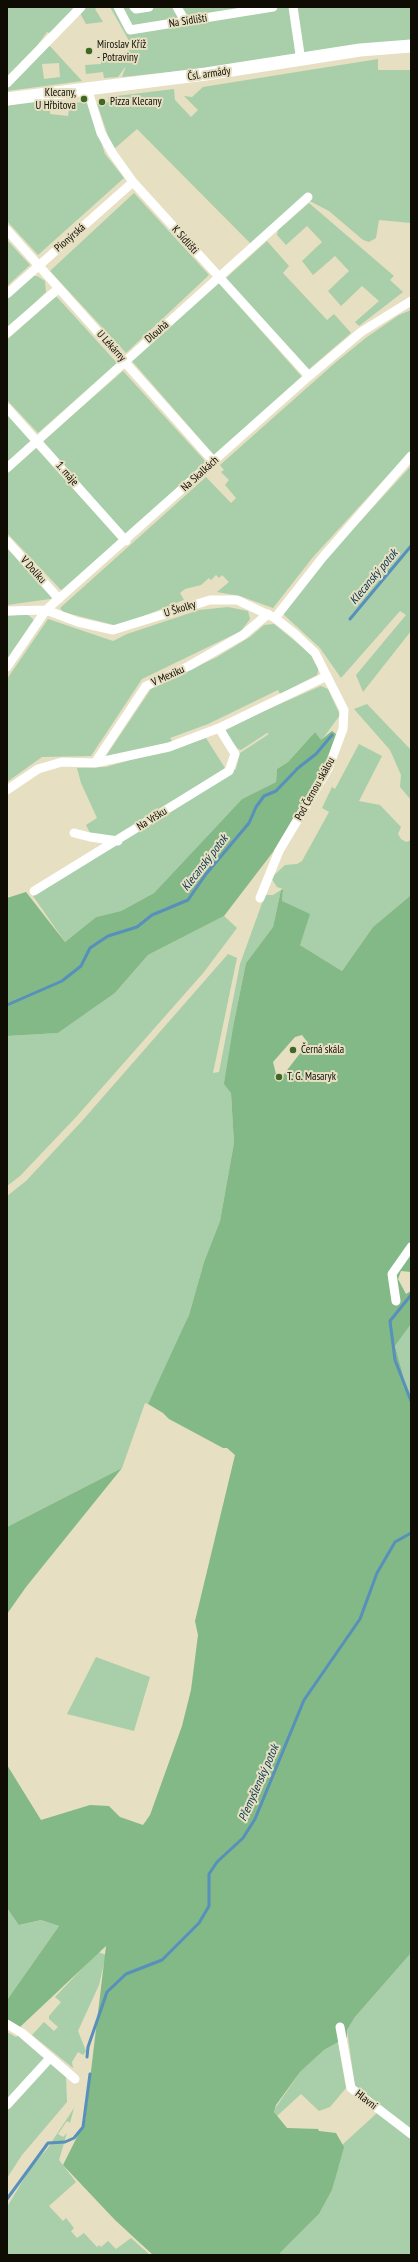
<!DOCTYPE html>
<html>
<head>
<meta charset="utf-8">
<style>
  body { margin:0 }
  #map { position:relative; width:418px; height:2262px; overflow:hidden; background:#e6dfc2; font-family:"PT Sans Narrow",sans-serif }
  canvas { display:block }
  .frame { position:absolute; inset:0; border:8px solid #0f0c04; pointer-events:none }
</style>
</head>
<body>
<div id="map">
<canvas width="418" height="2262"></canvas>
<div class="frame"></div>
</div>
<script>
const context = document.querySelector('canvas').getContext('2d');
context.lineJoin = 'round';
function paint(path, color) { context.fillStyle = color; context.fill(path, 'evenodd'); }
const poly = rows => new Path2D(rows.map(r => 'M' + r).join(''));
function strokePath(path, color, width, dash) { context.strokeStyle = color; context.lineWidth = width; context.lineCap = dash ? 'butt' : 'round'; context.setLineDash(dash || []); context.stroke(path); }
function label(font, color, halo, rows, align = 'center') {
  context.font = font + ' "PT Sans Narrow",sans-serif'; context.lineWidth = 4; context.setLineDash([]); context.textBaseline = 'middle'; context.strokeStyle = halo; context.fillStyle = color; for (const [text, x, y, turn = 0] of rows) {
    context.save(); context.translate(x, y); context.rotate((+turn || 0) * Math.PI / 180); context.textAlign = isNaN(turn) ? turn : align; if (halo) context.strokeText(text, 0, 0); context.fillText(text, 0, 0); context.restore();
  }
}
const green = poly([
  [7,7,71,7,73,9,50,33,47,32,34,50,7,76],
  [86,7,98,7,95,9,103,22,86,24,80,13],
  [110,7,411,7,411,40,364,44,190,70,122,77,126,66,118,77,104,78,103,72,86,74,85,65,101,64,101,57,121,55,133,48],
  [49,45,82,81,7,91,7,88],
  [59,63,60,77,44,79,42,64],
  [378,59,378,70,411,70,411,223,379,220,376,238,369,242,363,240,329,211,302,197,251,244,137,129,113,150,97,104,109,102,108,97,174,89,175,100,191,117,198,110,184,96,192,97,203,87],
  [31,101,50,101,50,114,68,116,70,102,88,103,105,154,124,178,38,255,7,221,7,106],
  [134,193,209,275,126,353,50,271],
  [309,203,394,276,390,280,403,292,359,326,355,322,379,301,362,286,341,306,328,291,349,271,335,256,313,275,302,261,322,242,307,226,286,245,277,235,278,230],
  [7,240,30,265,7,286],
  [267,241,289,266,283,273,327,320,334,314,351,333,308,370,225,279],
  [33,276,37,276,45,281,46,292,7,329,7,298],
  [218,282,302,377,214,455,132,361],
  [56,296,117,363,38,433,7,400,7,340],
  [411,310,411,450,313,557,273,608,240,596,217,592,229,582,222,575,219,578,216,575,211,580,209,578,201,585,185,589,180,593,184,600,118,626,63,612,60,608,206,477,231,503,236,498,225,485,229,480,221,472,224,470,220,465,336,362,367,337,399,315],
  [123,371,206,462,125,534,43,441],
  [7,414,31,441,7,462],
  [36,448,119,539,62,591,7,533,7,474],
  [411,466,411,631,363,692,356,675,406,615,400,611,341,678,320,648,282,613,321,564],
  [7,548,49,594,52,598,50,599,7,605],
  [228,607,248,611,250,619,241,631,142,679,91,756,42,757,7,782,7,679,48,619,113,641,127,634,199,610],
  [27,614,35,621,7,661,7,616],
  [274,624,312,655,319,667,317,675,280,694,278,690,208,724,170,738,173,742,104,759,151,689,217,657,250,637,264,625],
  [321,686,328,689,340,715,321,741,315,732,288,762,277,769,276,782,242,799,154,893,121,911,96,917,65,942,33,896,236,769,240,753,269,734,267,733,241,750,238,749,226,734,226,730,257,714],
  [367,704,411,750,411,800,400,787,401,775,390,750,354,709],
  [206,738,225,768,118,837,90,833,86,825,97,818,81,783,77,768,106,767],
  [359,744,382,756,359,801,380,805,401,827,398,834,401,839,406,842,411,840,411,895,373,927,342,971,300,945,282,901,283,889,277,887,271,878,285,865,297,864,302,861,329,812,322,808,332,787,335,789],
  [281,890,273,927,246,963,234,1022,231,1093,234,1143,220,1221,204,1262,189,1315,181,1335,148,1404,145,1403,122,1468,7,1527,7,1196,26,1181,82,1121,228,954,237,958,213,1073,219,1072,240,964,265,895,273,895],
  [224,916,237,928,204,972,77,1116,20,1176,7,1186,7,1036,58,1033,115,993,148,955],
  [411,1324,411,1404,395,1346],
  [96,1657,150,1677,134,1731,67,1714],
  [7,1908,20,1925,41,1920,59,1926,7,2000],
  [98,1952,106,1955,99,1985,78,2031,86,2051,83,2055,78,2052,72,2062,73,2068,32,2035,44,2022,54,2031,58,2027,49,2019,49,2016,61,2002,55,1997],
  [411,1953,411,2255,281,2255,279,2254,319,2214,332,2190,342,2145,377,2113,355,2087,347,2030,355,2017],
  [7,2032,16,2037,18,2036,66,2077,67,2102,22,2155,7,2178],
  [338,2042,346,2088,330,2107,319,2111,301,2094,277,2116,274,2112,276,2107,300,2072,324,2050],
  [74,2108,70,2123,67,2121,58,2134,63,2137,67,2133,59,2160,76,2182,49,2206,63,2221,66,2218,74,2228,71,2231,77,2238,84,2233,97,2247,99,2245,101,2247,108,2241,116,2249,131,2238,150,2255,7,2255,7,2207,31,2167,47,2149]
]);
const forest = poly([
  [332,731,336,734,327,761,273,852,224,916,148,955,115,993,58,1033,7,1036,7,898,26,892,65,942,96,917,121,911,154,893,242,799,276,782,277,769,288,762,315,732,321,740],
  [283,889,282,901,310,914,300,945,342,971,373,927,411,895,411,1272,401,1271,398,1279,406,1294,411,1291,411,1324,395,1346,411,1404,411,1953,355,2017,347,2030,347,2037,324,2050,300,2072,276,2105,274,2112,287,2128,318,2129,319,2131,336,2133,344,2147,332,2190,319,2214,280,2253,281,2255,153,2255,115,2220,63,2165,85,2121,106,1946,20,2027,7,2020,7,2000,59,1926,41,1920,19,1925,7,1908,7,1765,41,1820,90,1805,109,1806,120,1817,143,1825,150,1815,182,1726,191,1690,198,1635,195,1621,235,1455,227,1448,223,1448,169,1419,163,1413,148,1404,189,1315,204,1262,220,1221,234,1143,231,1093,224,1084,234,1022,246,963,273,927,281,890],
  [302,1035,308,1043,281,1078,276,1074,273,1062,295,1037],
  [122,1468,26,1587,7,1614,7,1527]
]);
const stream = poly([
  [350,619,411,546],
  [7,1005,62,981,81,966,90,948,108,936,137,927,152,915,188,900,206,874,249,823,256,807,264,796,276,791,298,768,316,754,332,735],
  [411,1295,390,1321,395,1360,411,1401],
  [87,2057,88,2047,107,1992,126,1974,162,1960,199,1923,209,1906,209,1874,217,1862,243,1838,255,1819,304,1700,360,1619,377,1573,395,1542,411,1533],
  [7,2199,48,2143,65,2142,74,2138,83,2127,90,2074]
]);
const street = poly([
  [118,7,130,30,273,7],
  [134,7,136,9,149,7],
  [177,7,185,21],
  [293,7,301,61],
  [7,83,81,7],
  [87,88,101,133,113,154,133,182,309,376],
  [7,230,214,462],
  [7,294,133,182],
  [7,333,59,288],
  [7,408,126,541],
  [7,468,308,197],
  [7,541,59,599],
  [7,611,46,610,78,622,113,630,210,600,237,600,275,618,295,634,315,653,344,710,343,729,328,769,279,851,260,898],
  [275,618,323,557,411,456],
  [7,667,46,610,309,376,361,332,411,301],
  [95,763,146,686,189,666,243,635,268,614],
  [7,790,38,769,62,762,95,763,169,747,219,728,327,676],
  [74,833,90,837,118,841],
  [34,891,229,771,235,754,219,728],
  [396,1301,392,1274,411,1247],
  [7,2024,22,2033,75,2079],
  [340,2027,351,2088,411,2134],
  [7,2105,50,2058]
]);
const secondary = poly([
  [7,99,206,74,360,50,411,46]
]);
const markers = [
  [89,51,4,"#3e6824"],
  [84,99,4,"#3e6824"],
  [102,102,4,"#3e6824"],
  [293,1050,4,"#3e6824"],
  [279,1077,4,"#3e6824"]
];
const streetNames = [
  ["Na Sídlišti",188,21,-9],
  ["Čsl. armády",209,74,-8],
  ["Pionýrská",70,238,-41],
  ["K Sídlišti",185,240,48],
  ["Dlouhá",157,332,-41],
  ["U Lékárny",111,346,48],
  ["1. máje",67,474,49],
  ["Na Skalkách",200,474,-42],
  ["V Dolíku",33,570,48],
  ["U Školky",180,609,-17],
  ["V Mexiku",168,676,-24],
  ["Pod Černou skálou",315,789,-61],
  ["Na Vršku",152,819,-32],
  ["Hlavní",366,2100,38]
];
const poiNames = [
  ["Miroslav Kříž",97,45],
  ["- Potraviny",97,58],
  ["Klecany,",76,93,"right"],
  ["U Hřbitova",76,106,"right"],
  ["Pizza Klecany",110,102],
  ["Černá skála",301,1050],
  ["T. G. Masaryk",287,1077]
];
const waterNames = [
  ["Klecanský potok",374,577,-50],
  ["Klecanský potok",205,863,-52],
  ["Přemyšlenský potok",259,1783,-66]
];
paint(green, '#a8ceaa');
paint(forest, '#83b887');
strokePath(stream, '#5690bb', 3);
strokePath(street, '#fff', 9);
strokePath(secondary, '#fff', 13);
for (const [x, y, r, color] of markers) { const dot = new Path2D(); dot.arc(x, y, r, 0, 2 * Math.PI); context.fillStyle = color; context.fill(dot); strokePath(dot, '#e6dfc2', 1.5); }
label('11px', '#0f0c04', '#e6dfc2', streetNames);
label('11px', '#0f0c04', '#e6dfc2', poiNames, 'left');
label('italic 12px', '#053552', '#e6dfc2', waterNames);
</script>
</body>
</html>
